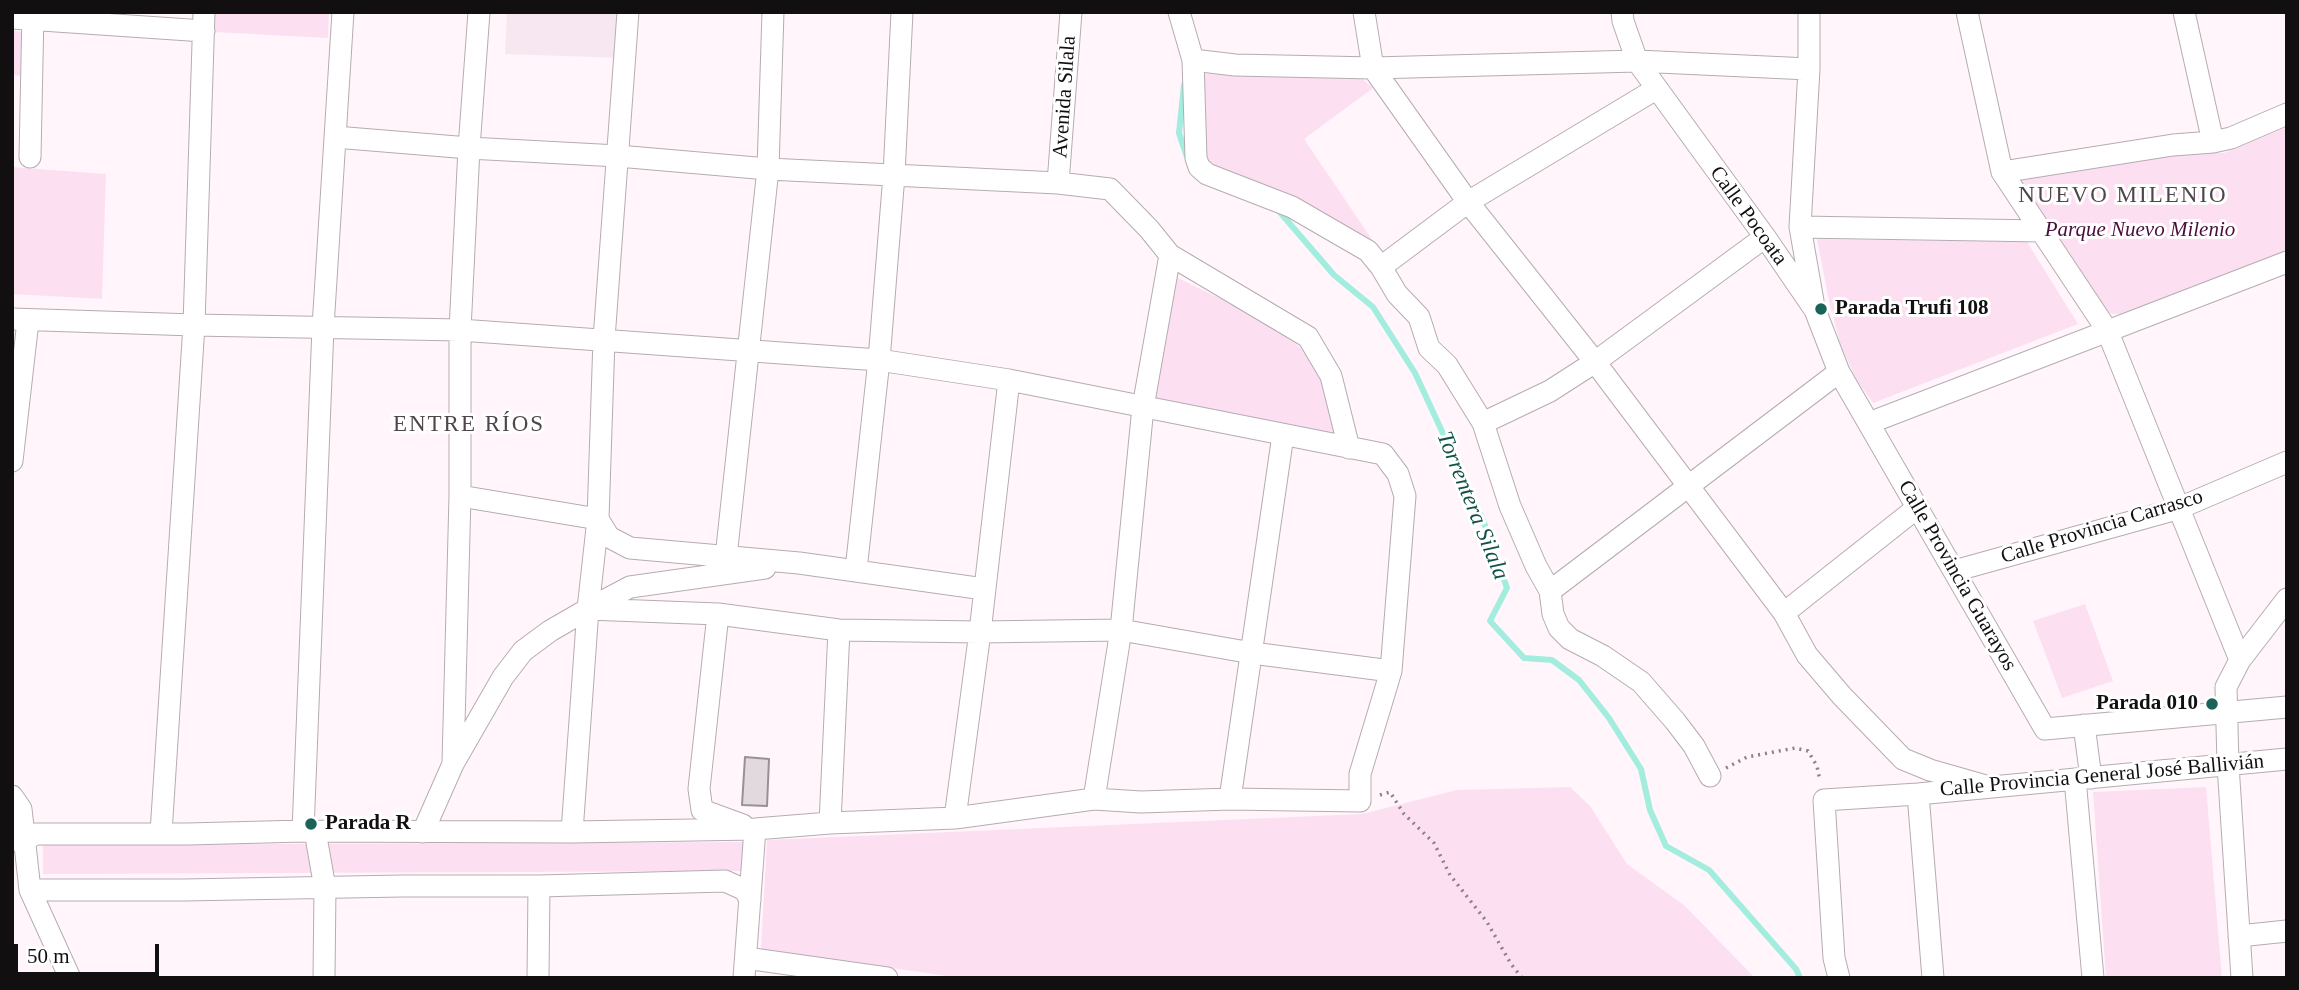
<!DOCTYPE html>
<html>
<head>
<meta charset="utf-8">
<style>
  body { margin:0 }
  #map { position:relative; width:2299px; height:990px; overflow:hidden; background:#fff5fb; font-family:"Times New Roman",serif }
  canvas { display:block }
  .frame { position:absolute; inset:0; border:14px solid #120f11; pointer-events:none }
  .scale { position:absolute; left:14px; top:944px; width:145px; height:32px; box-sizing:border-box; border:4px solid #120f11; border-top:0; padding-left:9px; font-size:21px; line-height:24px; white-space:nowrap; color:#120f11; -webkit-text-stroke:5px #fff; paint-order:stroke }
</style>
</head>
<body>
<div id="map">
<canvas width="2299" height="990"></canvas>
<div class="frame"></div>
<div class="scale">50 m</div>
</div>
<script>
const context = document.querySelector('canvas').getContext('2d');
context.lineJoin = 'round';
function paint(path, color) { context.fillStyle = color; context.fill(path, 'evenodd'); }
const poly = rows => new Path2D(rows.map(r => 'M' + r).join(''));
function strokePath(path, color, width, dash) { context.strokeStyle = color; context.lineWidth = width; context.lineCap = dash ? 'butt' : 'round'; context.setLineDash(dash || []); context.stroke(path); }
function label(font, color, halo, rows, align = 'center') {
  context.font = font + ' "Times New Roman",serif'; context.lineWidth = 6; context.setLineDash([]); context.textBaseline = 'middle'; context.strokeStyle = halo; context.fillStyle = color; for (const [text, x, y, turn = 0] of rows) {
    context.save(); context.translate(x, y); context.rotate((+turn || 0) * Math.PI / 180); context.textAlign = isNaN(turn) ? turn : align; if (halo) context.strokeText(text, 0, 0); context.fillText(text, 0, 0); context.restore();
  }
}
const built = poly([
  [507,12,627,12,625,58,505,54]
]);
const green = poly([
  [214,12,329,12,328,38,213,32],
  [12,31,27,32,25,76,12,75],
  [1199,74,1360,77,1373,88,1304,139,1373,241,1286,195,1216,169,1204,156],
  [2287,127,2287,252,2125,314,2113,314,2104,310,2021,184,2024,176,2167,152,2224,153],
  [12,167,106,174,102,299,12,294],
  [1817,239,2027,242,2078,324,1873,403,1856,379,1840,343,1829,301],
  [1176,277,1272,324,1308,354,1322,375,1335,431,1329,438,1154,400],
  [2085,604,2113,681,2062,698,2033,621],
  [1570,787,1590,806,1627,864,1685,906,1755,978,961,978,761,949,767,840,1362,814,1457,790],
  [2206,787,2222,978,2106,978,2093,792],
  [745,842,745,871,43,874,43,845]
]);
const stream = poly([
  [1184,85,1179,133,1187,157],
  [1278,210,1334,275,1373,307,1415,373,1483,520,1507,588,1490,621,1524,658,1552,660,1579,680,1609,718,1641,769,1650,810,1666,846,1709,870,1796,969,1800,978]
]);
const building = poly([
  [745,757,769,759,767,806,742,805,745,757]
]);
const path = poly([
  [1726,768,1747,757,1795,748,1808,751,1817,766,1820,781],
  [1380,795,1390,792,1404,814,1434,843,1450,875,1487,922,1511,964,1522,978]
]);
const minor = poly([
  [1179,12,1193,60,1196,158,1199,167,1207,174,1292,207,1368,251,1381,267,1397,294,1419,317,1429,348,1447,365,1483,423,1510,506,1536,566,1550,591,1553,614,1559,628,1570,639,1603,656,1641,682,1675,721,1694,746,1710,776],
  [1364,12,1373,68,1468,202,1595,362,1784,613,1807,655,1842,696,1903,759,1930,770,1986,786],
  [1622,12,1623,21,1637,61,1765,237,1815,310,1839,372,2045,729,2287,707],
  [1809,12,1809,69,1800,227,1813,301],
  [1967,12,2002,172,2107,330,2240,660],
  [2184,12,2213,142],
  [12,18,204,31],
  [1193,60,1235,65,1373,68,1637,61,1809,69],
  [335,137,469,148,618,156,768,169,1058,183,1110,189,1149,229,1170,255,1308,337,1331,376,1349,448],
  [30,157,33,12],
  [2002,172,2173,145,2213,142,2231,138,2287,114],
  [1058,183,1071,12],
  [1800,227,2042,231],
  [1381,267,1468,202,1656,89],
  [12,319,194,325,460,330,879,360,1009,380,1383,454,1398,474,1405,496,1391,671,1360,774,1360,801,1230,799,1141,802,1094,799,955,818,830,823,755,829,572,832,303,831,188,834,36,834,24,840,12,840],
  [1483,423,1550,391,1595,362,1765,237],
  [1869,423,2287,262],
  [12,461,28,321],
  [460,496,598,519,609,537,630,548,799,563,984,589],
  [726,557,768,169,773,12],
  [856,570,879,360,894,175,902,12],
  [1954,571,2177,509,2287,462],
  [1550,591,1839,372],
  [590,608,630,587,765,568],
  [1784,613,1918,507],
  [718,614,699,789,702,810,743,825],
  [2084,725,2091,778],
  [453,762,460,496,460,330,469,148,479,12],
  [2075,779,2093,978],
  [1918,794,1933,978],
  [12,796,21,809,30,890,70,978],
  [1094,799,1121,630,1143,407,1170,255],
  [1230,799,1283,435],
  [955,818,980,632,1009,380],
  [830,823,839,630],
  [303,831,323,327,343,12],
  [315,831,325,888,324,978],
  [423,832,453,764,503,677,523,651,550,631,588,609,718,614,839,630,980,632,1121,630,1252,653,1391,671],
  [572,832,588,609,598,519,604,339,628,12],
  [161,833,194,325,204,12],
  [30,890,184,890,402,886,539,886,725,881,745,890,750,900],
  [2239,936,2287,931],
  [746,958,887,978],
  [538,978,539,886],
  [744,978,755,829],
  [1839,978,1834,958,1824,800,1918,794,2287,759],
  [2242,978,2228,765,2226,687,2240,660,2287,599]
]);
const markers = [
  [1821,309,7,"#1a6358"],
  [2212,704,7,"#1a6358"],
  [311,824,7,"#1a6358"]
];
const streetNames = [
  ["Avenida Silala",1065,97,-86],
  ["Calle Pocoata",1748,216,54],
  ["Calle Provincia Carrasco",2102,527,-17],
  ["Calle Provincia Guarayos",1957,576,60],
  ["Calle Provincia General José Ballivián",2102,776,-5]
];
const parkNames = [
  ["Parque Nuevo Milenio",2140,230]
];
const poiNames = [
  ["Parada Trufi 108",1835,309],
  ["Parada 010",2198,704,"right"],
  ["Parada R",325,824]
];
const neighbourhoodNames = [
  ["NUEVO MILENIO",2123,196],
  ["ENTRE RÍOS",469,425]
];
const waterNames = [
  ["Torrentera Silala",1472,506,68]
];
paint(built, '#f7e7f1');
paint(green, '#fddff2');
strokePath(stream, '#a2edde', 6);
paint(building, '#e2d9df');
strokePath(building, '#999096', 2);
strokePath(minor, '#b5acb2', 23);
strokePath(path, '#898387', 3.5, [2, 5]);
strokePath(minor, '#fff', 21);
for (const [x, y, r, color] of markers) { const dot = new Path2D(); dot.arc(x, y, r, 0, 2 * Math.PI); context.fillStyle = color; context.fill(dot); strokePath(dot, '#fff', 2.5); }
label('21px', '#120f11', '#fff', streetNames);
label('italic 21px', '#4b0d3c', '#fff', parkNames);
label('bold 21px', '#120f11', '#fff', poiNames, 'left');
context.letterSpacing = '2px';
label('23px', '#4e464b', '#fff', neighbourhoodNames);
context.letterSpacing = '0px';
label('italic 23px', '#105148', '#fff', waterNames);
</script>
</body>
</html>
